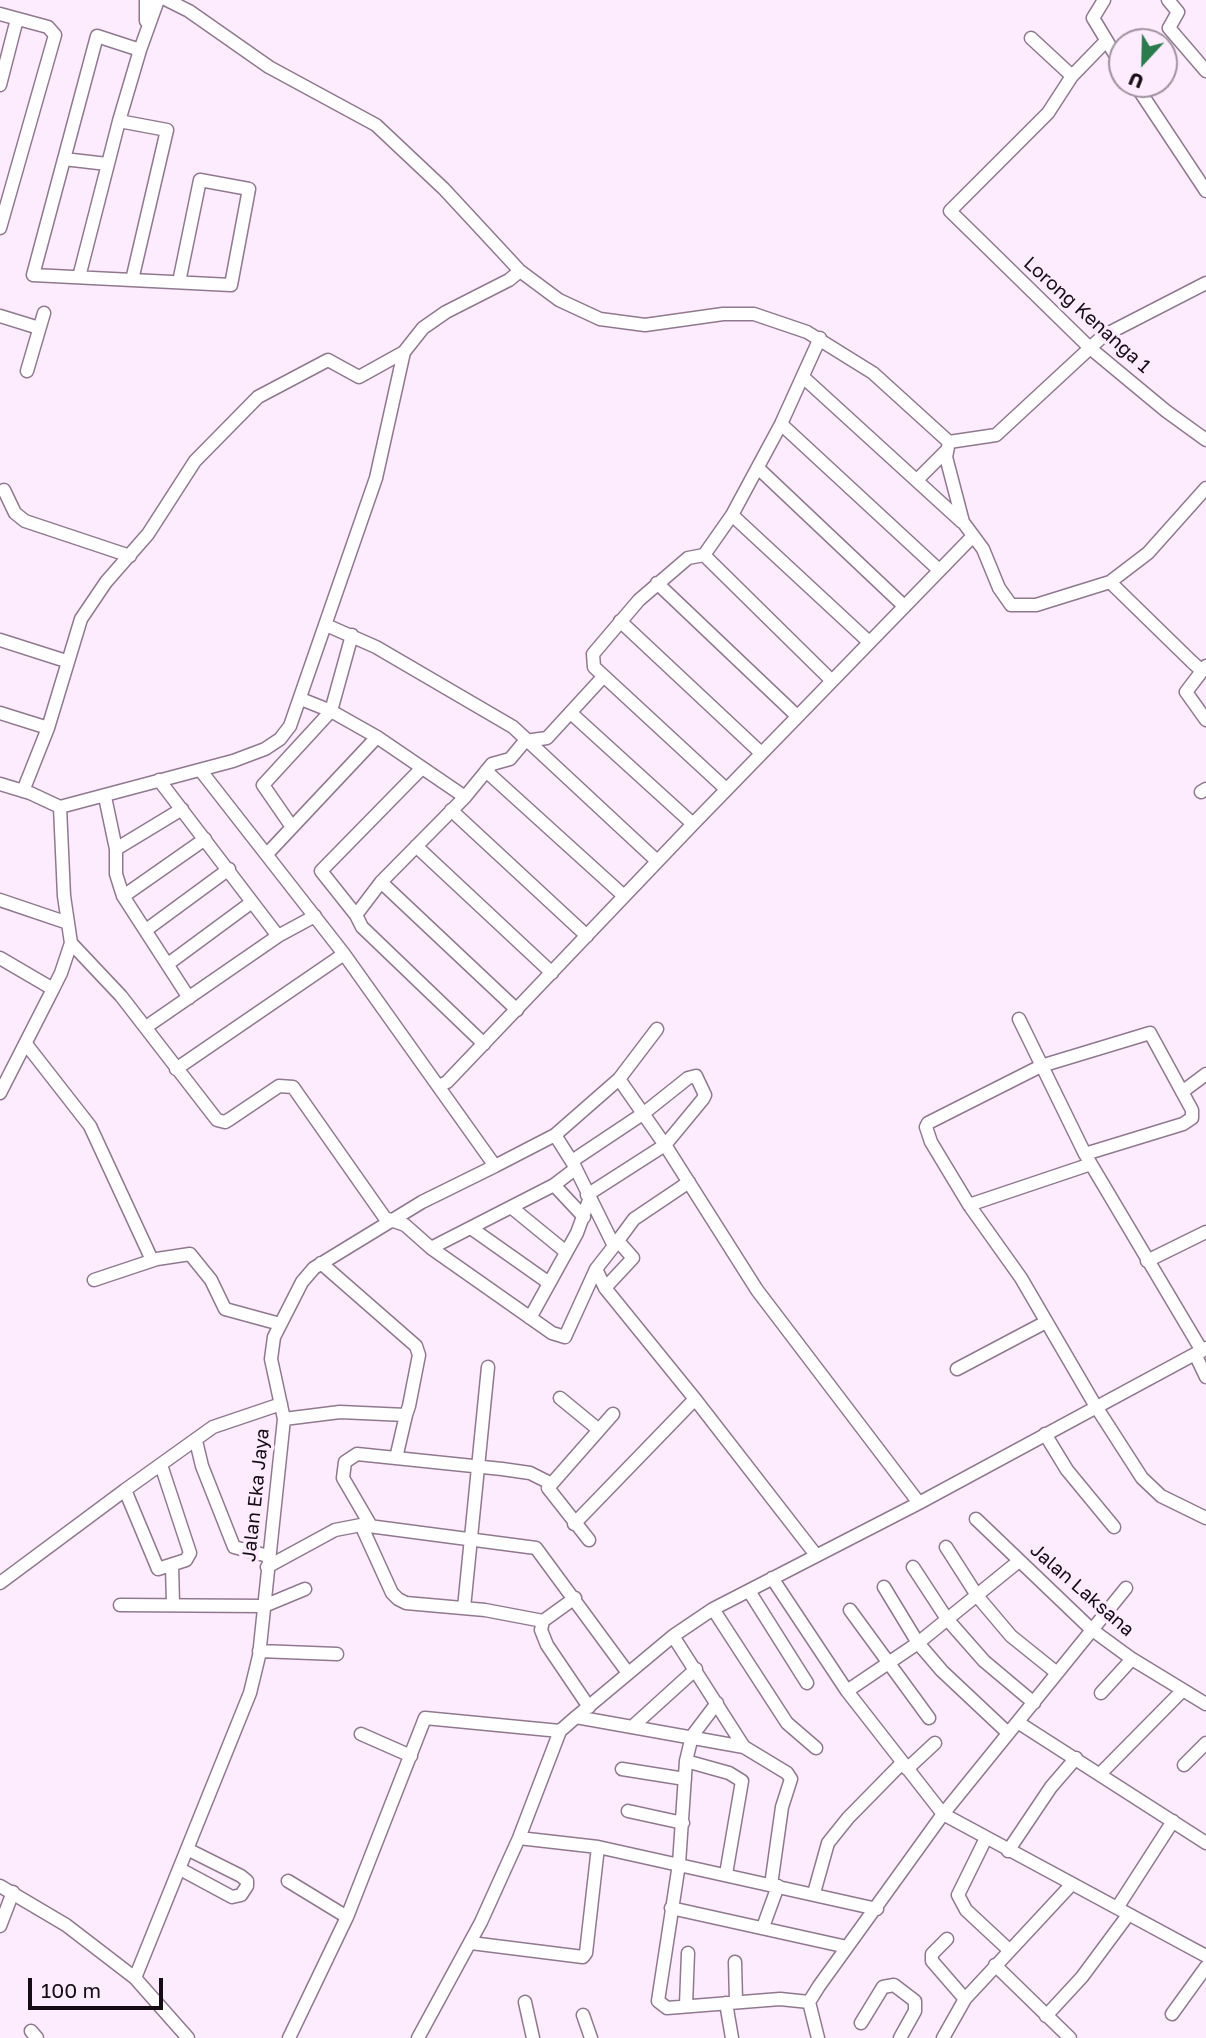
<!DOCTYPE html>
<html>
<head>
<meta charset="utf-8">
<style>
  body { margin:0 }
  #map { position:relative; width:1206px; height:2038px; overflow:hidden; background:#fdecfd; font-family:"Golos Text",sans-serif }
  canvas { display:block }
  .north { position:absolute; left:1108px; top:28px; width:70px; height:70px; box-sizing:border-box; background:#fdecfd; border:2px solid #a092a1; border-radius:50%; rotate:202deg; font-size:19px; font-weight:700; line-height:28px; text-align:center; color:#150c16 }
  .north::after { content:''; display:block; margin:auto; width:24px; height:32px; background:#2b7b4c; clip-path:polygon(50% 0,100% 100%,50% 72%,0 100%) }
  .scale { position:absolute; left:28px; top:1978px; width:135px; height:32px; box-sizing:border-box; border:4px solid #150c16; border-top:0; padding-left:9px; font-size:21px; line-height:24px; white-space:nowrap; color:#150c16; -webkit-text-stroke:5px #fdecfd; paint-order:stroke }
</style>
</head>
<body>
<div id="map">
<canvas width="1206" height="2038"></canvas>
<div class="north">U</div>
<div class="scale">100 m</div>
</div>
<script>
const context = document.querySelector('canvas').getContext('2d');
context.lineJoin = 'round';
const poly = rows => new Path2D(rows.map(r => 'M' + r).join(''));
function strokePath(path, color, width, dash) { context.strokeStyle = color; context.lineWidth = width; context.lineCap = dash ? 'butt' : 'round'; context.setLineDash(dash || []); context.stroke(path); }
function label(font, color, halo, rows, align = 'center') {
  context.font = font + ' "Golos Text",sans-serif'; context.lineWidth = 7; context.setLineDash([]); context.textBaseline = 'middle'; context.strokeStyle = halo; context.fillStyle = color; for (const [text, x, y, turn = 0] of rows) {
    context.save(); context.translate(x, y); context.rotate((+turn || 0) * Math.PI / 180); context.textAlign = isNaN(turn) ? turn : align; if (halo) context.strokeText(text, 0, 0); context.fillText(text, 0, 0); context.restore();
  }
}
const minor = poly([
  [146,0,146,21],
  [158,0,140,50,97,36,33,275,231,285,249,189,200,180,179,282],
  [167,0,189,11,269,67,376,125,444,189,520,271,559,300,600,319,645,325,723,314,754,314,807,332,873,373,949,442,996,435,1103,336,1206,283],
  [1104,0,1093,18,1122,66],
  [1168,0,1178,12,1169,28,1206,71],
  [0,14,48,27,55,35,0,228],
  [1031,38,1072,76],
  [1105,42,1072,76,1048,113,950,211,1090,348,1166,411,1206,440],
  [1135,84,1206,191],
  [0,85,17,19],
  [119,121,140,50],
  [64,159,107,164],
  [79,277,119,121,167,130,132,280],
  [0,316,39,328],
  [820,338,781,424,732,515,869,642],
  [27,371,44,313],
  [803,377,962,522],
  [781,424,939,570],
  [949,442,946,457,963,522,983,549,999,588,1011,605,1036,605,1110,582,1148,553,1206,488],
  [758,468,904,606],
  [917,480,947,450],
  [4,490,15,513,25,521,130,556],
  [704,555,732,515],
  [1110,582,1191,661,1202,671,1206,666],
  [657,583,797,716],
  [620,621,761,753],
  [326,625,376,647,513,727,657,861],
  [0,640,66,661],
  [1202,671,1186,692,1206,720],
  [301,699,331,711,377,737,465,797],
  [0,713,48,728],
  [572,714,693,824],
  [486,771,624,896],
  [159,780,278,936],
  [0,784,30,793,60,807],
  [726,789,594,667,593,654,639,600,688,558,704,555,832,681],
  [23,791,48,728,81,619,106,582,148,534,195,461,258,397,328,360,359,377,404,352],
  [1201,792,1206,789],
  [105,797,116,849,116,874,123,896,189,998],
  [451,810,587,936],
  [292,827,263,785,331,711,352,635],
  [416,846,552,973],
  [116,849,182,809],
  [267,854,377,737],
  [381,882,517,1010],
  [125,895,205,839],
  [0,900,68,923],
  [356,915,321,871,421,769],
  [146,930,229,869],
  [71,943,121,996,217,1120,225,1122,230,1119,279,1086,293,1087,385,1218,405,1225,431,1248,552,1333,565,1337,596,1269],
  [0,958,53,989,61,973,71,943,64,896,60,807,233,761,265,749,280,739,290,726,376,478,404,352,423,328,446,312,509,280,520,271],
  [168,964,252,902],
  [1019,1019,1085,1154,1202,1351],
  [146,1027,278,936,315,916],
  [26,1044,90,1126,152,1260],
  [484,1044,362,927,356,915,381,882,465,797,492,764,510,759,525,741,547,738,603,677],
  [176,1069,344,954],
  [619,1079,667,1148,757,1290,919,1503],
  [439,1086,447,1082,693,824,973,536],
  [1182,1092,1206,1074],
  [0,1093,53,989],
  [555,1135,574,1165,614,1246,596,1269,605,1288,695,1399,816,1555],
  [1085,1154,1183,1124,1192,1118,1192,1110,1150,1033,1041,1066,928,1123,926,1127,931,1142,969,1205,1021,1278,1095,1405,1142,1478,1161,1496,1206,1518],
  [572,1161,644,1113,688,1078,696,1076,705,1095,703,1099,665,1145,587,1195],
  [495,1166,555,1135,619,1079,657,1029],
  [554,1185,584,1217],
  [969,1205,1091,1164],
  [511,1207,566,1252],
  [471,1228,549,1283],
  [614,1246,634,1219,689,1182],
  [431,1248,554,1185,575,1169],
  [1147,1261,1206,1232],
  [94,1280,157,1259,190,1254,211,1280,225,1309,280,1324],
  [605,1288,633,1258,618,1241],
  [530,1318,577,1233,589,1200],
  [1195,1354,1206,1377],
  [957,1369,1046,1322],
  [560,1398,599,1430],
  [284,1419,340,1412,406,1415,409,1406,419,1355,416,1346,321,1263],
  [1045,1434,1067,1470,1114,1527],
  [196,1441,202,1466,234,1547,268,1556],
  [396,1458,406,1415],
  [161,1465,190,1553,186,1560,158,1569,125,1490,213,1427,281,1404],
  [976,1519,1091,1629,1132,1659,1206,1704],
  [574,1524,695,1399],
  [361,1525,392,1593,398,1599,406,1603,485,1610,543,1621,541,1630,547,1645,589,1707],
  [371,1526,343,1478,345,1462,357,1454,502,1469,530,1473,550,1483],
  [589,1540,548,1488,613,1414],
  [946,1547,978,1597,1011,1636,1057,1673],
  [172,1565,173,1604],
  [267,1567,335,1530,361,1525,536,1548,628,1673],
  [913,1567,947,1619,984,1661,1034,1703],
  [772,1578,847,1691,943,1814,1206,1956],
  [0,1583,125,1490],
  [884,1587,918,1643,942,1671,1008,1733],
  [749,1591,807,1683],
  [120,1605,264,1606,305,1589],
  [464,1608,488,1367],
  [713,1609,787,1723,816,1748],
  [850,1610,929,1718],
  [543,1621,575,1598],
  [673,1636,744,1747],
  [259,1651,337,1654],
  [847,1691,918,1643,1019,1561],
  [1101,1693,1132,1659],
  [717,1703,692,1736,686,1761,679,1864,658,2001,667,2008,780,1999,809,2002],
  [576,1717,744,1747,787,1773,791,1779,782,1807,771,1885],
  [1019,1723,1206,1843],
  [632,1727,696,1669],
  [361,1734,411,1756],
  [686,1761,729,1773,742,1781,726,1874],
  [1184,1765,1206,1743],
  [622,1769,685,1779],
  [907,1769,935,1743],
  [1100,1774,1183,1690],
  [628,1811,683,1823],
  [519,1838,598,1847,877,1909],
  [986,1838,958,1895,966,1910,1009,1950],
  [1008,1851,1051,1787,1076,1758],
  [180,1869,232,1897,241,1895,247,1886,247,1881,241,1876,187,1849],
  [288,1881,347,1917],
  [0,1886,66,1925,135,1978,188,2038],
  [814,1893,828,1843,848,1818,902,1763],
  [671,1908,847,1947],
  [1117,1908,1173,1821],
  [0,1926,13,1892],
  [763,1927,778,1886],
  [947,1939,932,1954,932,1961,965,1999],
  [471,1943,583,1957,586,1953,598,1847],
  [735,1962,736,2001],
  [995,1965,1070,2038],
  [135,1978,250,1693,259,1656,284,1419,271,1359,274,1337,302,1282,314,1268,422,1202,495,1166,344,954,201,771],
  [525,2002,533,2038],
  [726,2003,732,2038],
  [686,2005,688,1953],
  [1172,2014,1206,1967],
  [583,2015,591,2038],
  [1046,2016,1082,1977,1128,1915],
  [861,2023,883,1987,894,1985,915,2001,915,2011,900,2038],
  [31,2031,37,2038],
  [289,2038,347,1917,425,1718,560,1731],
  [418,2038,481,1922,519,1838,560,1731,576,1717,673,1636,713,1609,919,1503,1206,1348],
  [818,2038,809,2002,819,1986,943,1814,1126,1588],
  [943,2038,965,1999,1071,1885]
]);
const streetNames = [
  ["Lorong Kenanga 1",1087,315,42],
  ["Jalan Eka Jaya",256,1495,-84],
  ["Jalan Laksana",1082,1590,41]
];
strokePath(minor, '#907891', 15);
strokePath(minor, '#fff', 12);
label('19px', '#150c16', '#fdecfd', streetNames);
</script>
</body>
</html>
